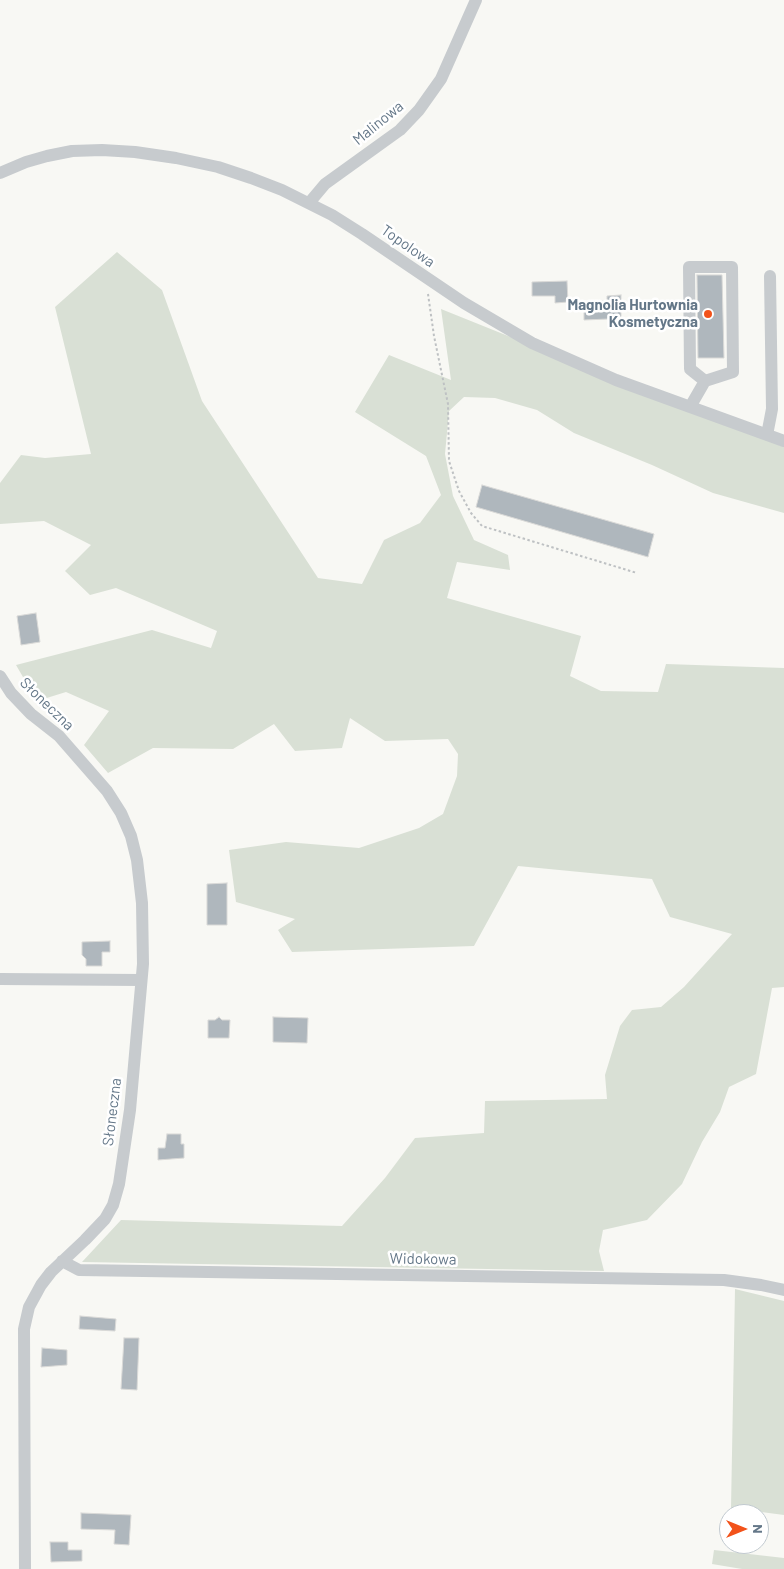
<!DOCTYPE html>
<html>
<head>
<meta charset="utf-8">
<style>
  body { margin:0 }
  #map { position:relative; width:784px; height:1569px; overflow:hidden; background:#f8f8f4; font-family:Barlow,sans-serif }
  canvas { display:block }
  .north { position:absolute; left:719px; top:1504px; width:50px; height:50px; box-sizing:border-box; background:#fff; border:1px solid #c1c9cf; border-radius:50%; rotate:90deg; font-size:14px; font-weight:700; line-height:20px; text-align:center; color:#647788 }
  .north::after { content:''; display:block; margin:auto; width:18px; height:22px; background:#f2521a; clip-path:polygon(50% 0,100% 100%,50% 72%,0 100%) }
</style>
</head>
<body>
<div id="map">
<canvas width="784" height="1569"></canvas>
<div class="north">N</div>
</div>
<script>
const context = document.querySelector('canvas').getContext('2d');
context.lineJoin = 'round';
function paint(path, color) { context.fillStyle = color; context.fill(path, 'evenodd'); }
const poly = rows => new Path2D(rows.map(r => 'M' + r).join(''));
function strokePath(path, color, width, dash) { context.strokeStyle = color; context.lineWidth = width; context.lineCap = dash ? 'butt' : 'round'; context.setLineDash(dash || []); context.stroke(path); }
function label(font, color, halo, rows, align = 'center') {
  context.font = font + ' Barlow,sans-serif'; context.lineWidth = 5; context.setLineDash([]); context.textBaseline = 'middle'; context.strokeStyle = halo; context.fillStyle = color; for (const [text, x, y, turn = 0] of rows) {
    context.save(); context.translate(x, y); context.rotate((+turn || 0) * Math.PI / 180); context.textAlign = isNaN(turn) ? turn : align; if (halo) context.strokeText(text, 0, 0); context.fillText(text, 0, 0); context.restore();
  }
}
const green = poly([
  [117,252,162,290,202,401,318,578,362,584,384,540,420,523,441,495,426,456,355,412,389,355,451,380,441,309,784,447,784,513,713,493,652,465,574,433,537,410,495,398,464,397,449,411,445,454,453,496,474,540,508,555,510,570,457,562,447,598,581,636,570,676,601,691,658,692,666,664,784,668,784,987,772,988,756,1074,729,1087,720,1112,702,1142,682,1184,647,1220,603,1230,599,1251,604,1271,82,1262,121,1220,342,1226,385,1178,415,1138,484,1133,485,1101,607,1099,605,1075,620,1026,632,1010,661,1007,684,987,732,934,670,917,652,879,518,866,474,946,292,952,278,930,295,919,236,902,229,850,286,842,359,848,419,828,443,814,457,776,458,754,448,739,385,741,350,718,342,748,295,751,274,724,233,749,153,748,108,773,84,745,109,711,66,692,37,701,16,665,152,630,211,648,217,631,116,588,90,595,65,571,91,545,44,521,0,524,0,483,21,455,45,458,91,454,55,307],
  [735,1289,784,1301,784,1515,731,1508],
  [714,1550,784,1558,784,1569,742,1569,712,1564]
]);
const building = poly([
  [697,275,722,275,724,358,698,358,697,275],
  [567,281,568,302,555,303,555,296,532,296,532,282,567,281],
  [621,295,621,327,608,327,608,319,584,320,584,308,590,308,590,301,607,301,607,296,621,295],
  [482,485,654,534,648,557,476,507,482,485],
  [36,613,40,642,21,645,17,616,36,613],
  [227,883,227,925,207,925,207,884,227,883],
  [110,941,110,952,102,952,102,966,86,966,86,959,82,955,82,942,110,941],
  [219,1017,222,1020,230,1020,229,1038,208,1038,208,1020,215,1020,219,1017],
  [273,1017,308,1018,307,1043,273,1042,273,1017],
  [167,1134,181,1134,181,1144,184,1144,184,1158,158,1160,158,1148,165,1148,167,1134],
  [80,1316,116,1319,115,1331,79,1329,80,1316],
  [124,1338,139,1338,137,1390,121,1389,124,1338],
  [42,1348,67,1350,67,1365,41,1367,42,1348],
  [81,1513,131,1515,129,1545,114,1544,115,1530,81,1529,81,1513],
  [50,1542,68,1542,68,1550,82,1550,82,1561,51,1562,50,1542]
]);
const path = poly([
  [428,294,434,336,448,404,449,461,459,491,471,513,482,526,637,573]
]);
const minor = poly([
  [0,173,26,162,47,156,72,151,102,150,135,152,176,158,218,167,251,178,282,190,332,215,362,234,464,303,532,343,616,380,784,441],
  [309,203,325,184,400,130,419,110,441,79,476,0],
  [690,407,705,381,733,372,732,267,689,267,690,369,705,381],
  [767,435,772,409,770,276],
  [0,676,11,693,31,714,59,736,107,791,121,813,131,836,137,860,142,903,143,964,130,1110,119,1184,113,1205,105,1219,85,1240,51,1272,41,1285,29,1307,24,1329,25,1569],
  [0,979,141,980],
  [62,1261,79,1270,724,1280,761,1285,784,1290]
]);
const markers = [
  [708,314,5,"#f2521a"]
];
const streetNames = [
  ["Malinowa",378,123,-39],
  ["Topolowa",408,246,35],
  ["Słoneczna",47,704,44],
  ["Słoneczna",112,1112,-83],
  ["Widokowa",423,1259,1]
];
const poiNames = [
  ["Magnolia Hurtownia",698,305],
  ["Kosmetyczna",698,322]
];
paint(green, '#d9e0d5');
paint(building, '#afb7bd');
strokePath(building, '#d9d9d7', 1);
strokePath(path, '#bec1c3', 2, [2.5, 2.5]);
strokePath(minor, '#c7cbce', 12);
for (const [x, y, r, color] of markers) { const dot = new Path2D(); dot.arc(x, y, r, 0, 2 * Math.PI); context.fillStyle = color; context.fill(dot); strokePath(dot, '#fff', 2); }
label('15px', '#647788', '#fff', streetNames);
label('bold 15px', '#647788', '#fff', poiNames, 'right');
</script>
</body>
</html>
